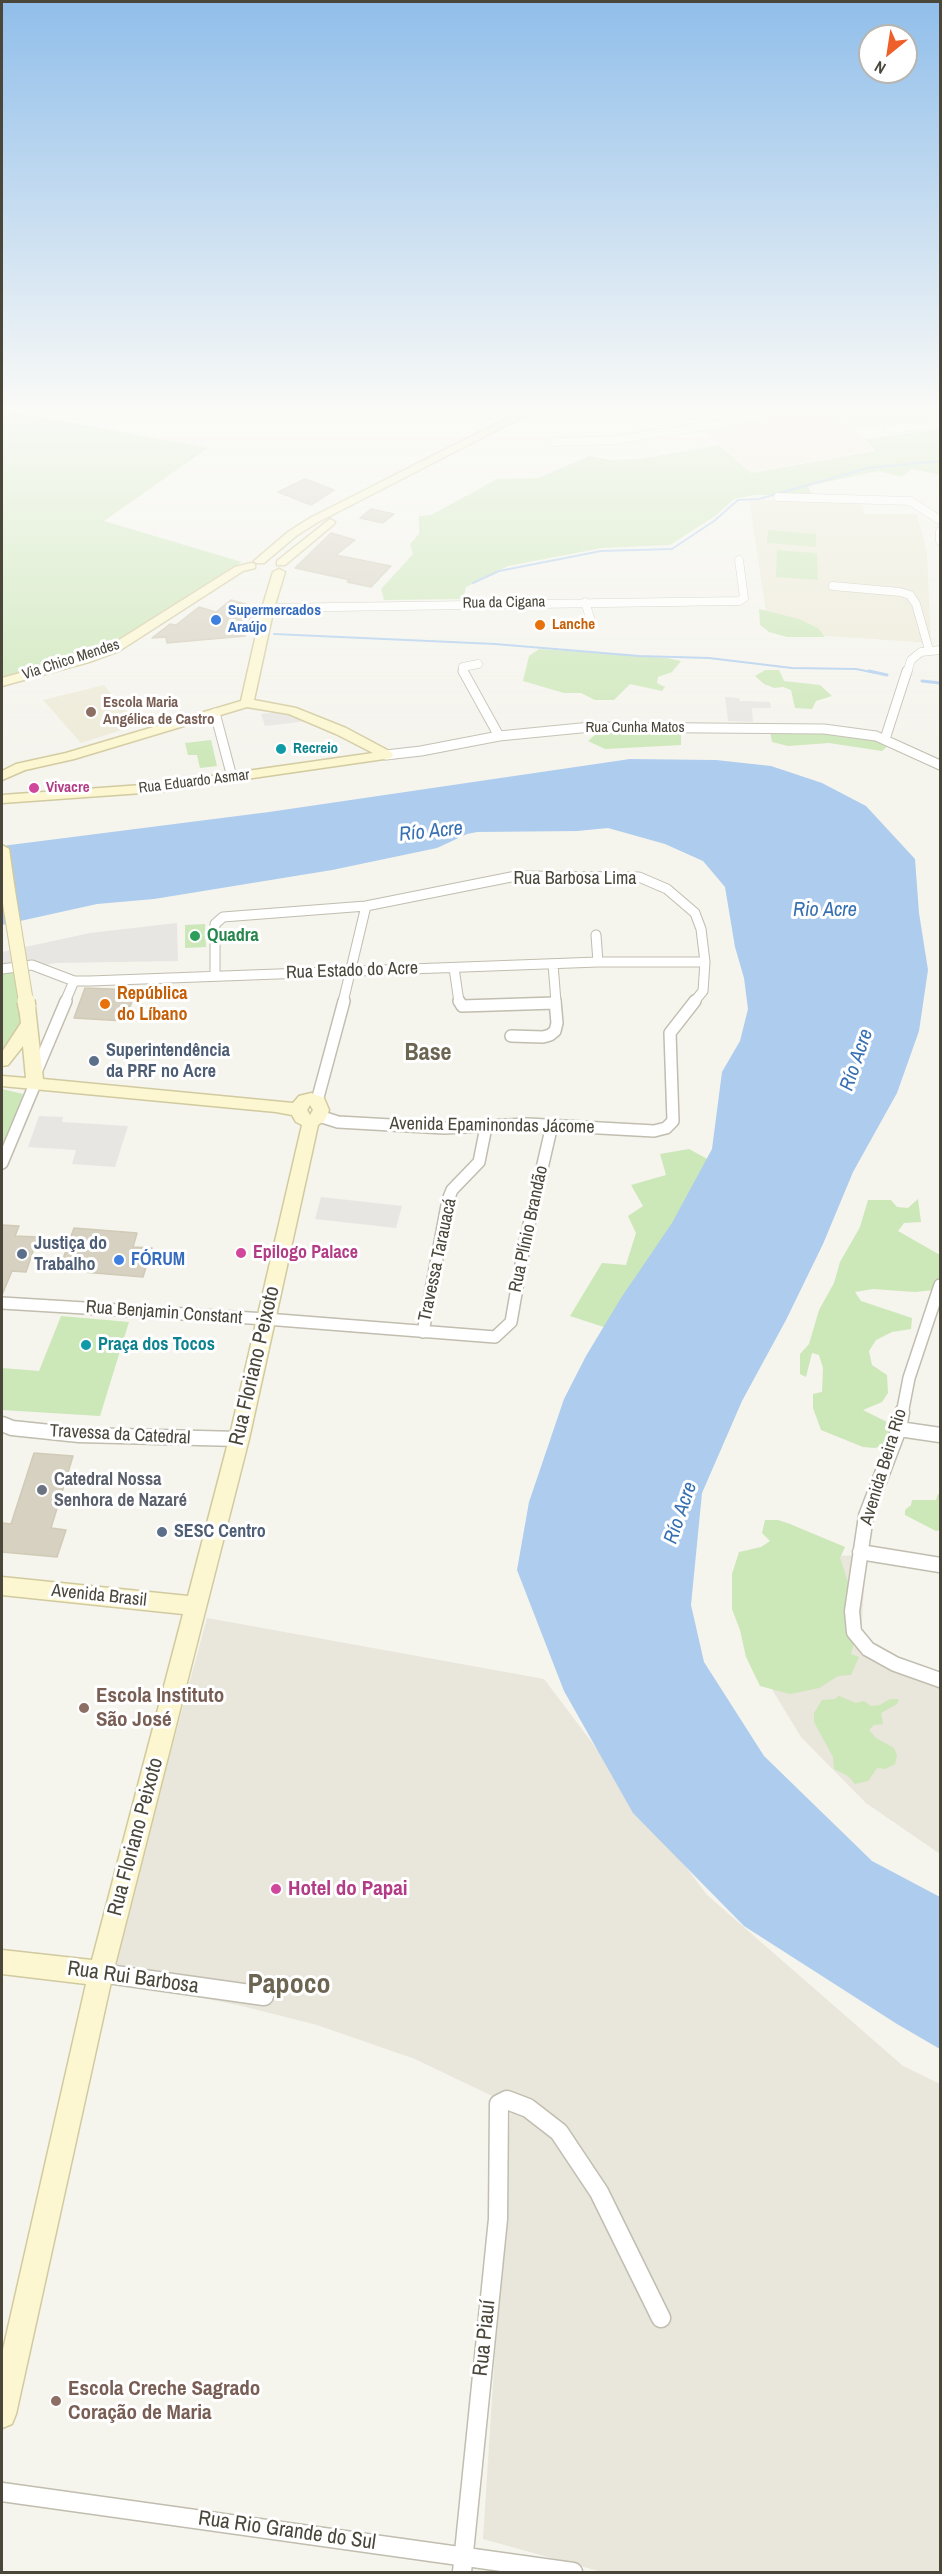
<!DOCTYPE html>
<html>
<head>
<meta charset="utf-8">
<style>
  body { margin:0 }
  #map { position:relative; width:942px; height:2574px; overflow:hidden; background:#f5f4ed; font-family:"Archivo Narrow",sans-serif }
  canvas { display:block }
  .frame { position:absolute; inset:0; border:3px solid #4a463a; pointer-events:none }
  .north { position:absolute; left:858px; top:24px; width:60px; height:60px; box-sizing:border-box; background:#fff; border:2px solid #b7b5b0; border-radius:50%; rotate:210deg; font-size:16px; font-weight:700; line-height:24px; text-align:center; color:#4a463a }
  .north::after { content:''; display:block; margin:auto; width:21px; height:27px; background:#ef5f2a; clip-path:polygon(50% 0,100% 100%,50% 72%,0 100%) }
</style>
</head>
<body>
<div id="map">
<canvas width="942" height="2574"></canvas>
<div class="frame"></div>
<div class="north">N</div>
</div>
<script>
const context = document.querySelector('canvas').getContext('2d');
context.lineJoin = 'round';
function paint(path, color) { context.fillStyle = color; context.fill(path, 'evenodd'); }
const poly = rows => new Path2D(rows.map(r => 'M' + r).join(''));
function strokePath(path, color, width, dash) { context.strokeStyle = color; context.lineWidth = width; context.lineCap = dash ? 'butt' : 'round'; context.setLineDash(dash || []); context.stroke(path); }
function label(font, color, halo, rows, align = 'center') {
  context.font = font + ' "Archivo Narrow",sans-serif'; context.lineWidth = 6; context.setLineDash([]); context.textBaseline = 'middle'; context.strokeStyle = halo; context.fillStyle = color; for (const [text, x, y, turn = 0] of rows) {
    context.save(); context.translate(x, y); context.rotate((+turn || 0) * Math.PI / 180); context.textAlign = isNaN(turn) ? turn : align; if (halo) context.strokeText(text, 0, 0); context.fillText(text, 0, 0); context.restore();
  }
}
const residential = poly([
  [776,1554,866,1556,861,1634,879,1654,940,1676,940,1854,866,1803,801,1737,747,1648],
  [207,1618,544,1679,707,1895,903,2066,940,2084,940,2572,602,2572,483,2539,511,2105,415,2059,317,2025,242,2006,109,1979]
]);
const commercial = poly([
  [787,409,839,409,872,450,751,472,702,428]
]);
const education = poly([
  [841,409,940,409,940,422,856,429],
  [749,500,860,501,864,514,917,514,927,552,931,643,769,632],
  [104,685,137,725,81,743,43,700]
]);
const green = poly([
  [2,410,208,448,104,521,242,562,108,646,2,681],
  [940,429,940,475,912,469,902,477,879,471,808,486,812,495,755,495,734,499,715,516,670,545,602,548,508,566,466,587,463,599,384,600,381,589,413,554,410,544,419,534,419,516,431,515,497,479,538,478,589,456,612,460,640,459,719,445,751,473,875,451,865,439],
  [768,530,816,534,816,547,767,543],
  [777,550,817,553,818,580,776,577],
  [759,609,799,619,818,628,825,637,787,637,769,632,760,625],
  [539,649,667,658,681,661,672,672,658,677,657,683,665,687,662,691,630,684,614,700,595,700,581,693,564,693,523,681,529,656],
  [765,670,779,670,784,681,820,685,832,696,816,701,812,709,795,708,791,690,783,687,774,688,764,684,755,676],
  [770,731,840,732,891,743,882,751,829,743,788,746,772,742],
  [681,732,681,745,605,749,588,741,597,733],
  [211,740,217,766,200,768,197,755,188,755,185,743],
  [205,924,206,947,185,948,185,925],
  [2,969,16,970,22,1025,13,1042,2,1052],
  [2,1089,23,1094,2,1153],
  [689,1149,722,1167,616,1331,570,1316,602,1263,626,1265,636,1233,628,1216,643,1206,631,1185,666,1175,660,1154],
  [918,1199,921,1222,904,1223,898,1231,940,1255,940,1276,934,1290,915,1292,873,1289,855,1292,861,1301,912,1318,911,1329,892,1332,876,1340,869,1351,872,1365,887,1375,888,1393,882,1402,863,1410,889,1423,892,1433,891,1443,875,1448,863,1447,821,1430,813,1408,813,1394,822,1392,823,1368,819,1355,812,1353,806,1377,800,1374,800,1354,809,1344,819,1310,834,1283,840,1262,860,1227,868,1200,891,1200,897,1207,908,1208],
  [61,1316,129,1322,100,1416,2,1410,2,1368,39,1371],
  [938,1494,940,1494,940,1530,936,1531,905,1515,905,1510,911,1505,912,1500,936,1500],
  [765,1520,778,1520,790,1524,845,1547,840,1558,850,1588,845,1596,852,1603,856,1637,851,1654,859,1657,851,1675,838,1676,819,1688,790,1694,760,1686,746,1657,740,1630,732,1609,732,1574,739,1552,761,1547,770,1541,762,1533],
  [839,1696,856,1703,864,1701,871,1706,880,1705,890,1699,899,1699,897,1704,881,1713,883,1724,874,1725,869,1730,876,1738,894,1748,897,1755,895,1764,885,1769,877,1768,868,1781,855,1784,848,1776,834,1769,833,1757,814,1722,814,1713,822,1700,835,1699]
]);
const parking = poly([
  [725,697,739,698,740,701,770,702,771,708,752,708,753,722,728,721],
  [288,711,308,721,265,726,261,714],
  [177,923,178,961,56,963,16,970,2,969,2,952,90,933],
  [39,1116,63,1117,62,1122,128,1126,115,1167,72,1164,76,1150,28,1147],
  [321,1197,402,1206,396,1228,315,1219]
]);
const water = poly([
  [630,759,716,760,771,766,822,783,866,806,915,859,919,913,928,970,919,1031,897,1093,853,1172,823,1244,786,1320,742,1401,702,1493,691,1605,704,1662,764,1756,872,1861,940,1897,940,2049,897,2024,744,1926,633,1813,564,1691,517,1570,529,1502,564,1399,586,1356,621,1298,672,1223,712,1149,722,1072,740,1041,748,1009,744,978,735,947,725,887,703,861,665,844,608,828,577,831,477,832,467,834,437,848,332,870,154,899,97,904,2,925,2,846,269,812]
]);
const streamFar1 = poly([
  [473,583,499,571,601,551,672,549,714,521,738,500,759,499,868,468,940,461],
  [274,634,495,644,639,656,709,658,792,668,856,669,876,673]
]);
const stream = poly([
  [869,671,887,675],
  [922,681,940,683]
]);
const building = poly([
  [305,479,334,490,311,505,278,492,305,479],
  [371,509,394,514,383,523,360,518,371,509],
  [331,533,355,540,336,555,391,566,371,587,347,582,350,580,295,568,331,533],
  [231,600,256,607,245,636,167,643,166,637,152,638,170,624,176,625,199,607,216,612,231,600],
  [85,988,136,990,125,1021,74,1018,85,988],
  [2,1225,19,1226,15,1236,38,1237,26,1272,12,1271,2,1295,2,1225],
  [74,1228,137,1233,133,1247,152,1248,143,1277,59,1270,74,1228],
  [34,1453,73,1456,51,1528,66,1530,57,1557,2,1552,2,1523,11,1524,34,1453]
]);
const streetFar4 = poly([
  [888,429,940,425],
  [554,442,614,440,719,424,779,409],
  [778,497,910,501,940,520],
  [940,531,940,541],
  [833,586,900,592,910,595,916,604,929,650],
  [585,602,591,621],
  [268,608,739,601,744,598,739,560],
  [464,673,463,667,478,664],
  [907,673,911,660,921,652,940,650]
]);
const streetFar3 = poly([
  [463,671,499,736],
  [215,713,232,777],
  [885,739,907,671],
  [386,755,421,751,499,736,591,727,824,729,876,736,940,765],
  [596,935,598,962],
  [553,964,556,1002],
  [454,968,459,1002],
  [2,969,32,965,74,981,90,981,598,962,705,962],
  [215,976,215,924,223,917,366,906,516,876,639,877,667,889,695,913,701,929,705,962,703,991,694,1002],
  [65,1002,74,981],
  [343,1002,366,906]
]);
const streetFar2 = poly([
  [459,1001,462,1006,555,1003],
  [511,1036,543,1037,550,1035,555,1031,557,1023,555,1001],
  [36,1072,66,1001],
  [317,1101,344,1001],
  [319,1116,338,1122,444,1128,528,1124,654,1131,666,1128,673,1121,670,1033,695,1001],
  [2,1163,35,1084],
  [2,1303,266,1319,495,1337,511,1322,525,1242,552,1125],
  [423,1332,448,1200,452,1190,479,1162,486,1127],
  [902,1414,909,1378,940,1285]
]);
const streetFar1 = poly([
  [902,1412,899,1429,866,1516,852,1611,854,1632,868,1649,895,1664,940,1680],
  [2,1424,12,1428,79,1435,239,1439],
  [899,1429,940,1435],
  [860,1552,940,1565]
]);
const street = poly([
  [101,1973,264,1996],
  [2,2492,573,2572],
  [462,2572,498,2219,499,2104,507,2100,528,2108,559,2132,599,2192,661,2318]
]);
const secondary = poly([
  [525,409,538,409,318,522,296,536,264,563,256,563,254,561,288,532,310,518,525,409],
  [330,519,335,522,334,524,285,565,277,565,277,561,330,519],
  [251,563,255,564,255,568,243,571,119,651,89,662,2,686,2,678,81,656,111,645,235,567,251,563],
  [279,569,285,572,274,608,254,700,296,708,346,728,391,752,393,755,391,758,156,792,2,803,2,795,156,784,373,753,336,734,289,714,247,707,74,759,25,770,2,780,2,771,16,764,66,753,241,701,262,608,273,572,279,569],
  [2,845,9,849,15,891,8,895,2,892,2,845],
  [27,1002,35,1007,43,1079,293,1103,299,1096,311,1093,324,1098,329,1110,325,1120,318,1125,249,1439,113,1973,16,2414,12,2424,2,2428,2,2354,86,1984,2,1974,2,1950,92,1960,183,1614,2,1595,2,1577,188,1596,229,1439,302,1125,296,1122,292,1115,276,1112,2,1086,2,1076,26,1078,23,1046,8,1065,2,1066,2,1052,21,1023,19,1007,27,1002],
  [310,1105,313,1110,310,1115,307,1110,310,1105]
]);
const secondaryBridgeFar1 = poly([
  [8,891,26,1002]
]);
const secondaryBridge = poly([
  [26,1001,27,1007]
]);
const markers = [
  [216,620,6,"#3f7fe0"],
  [540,625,6,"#e8710a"],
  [91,712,6,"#8d6e63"],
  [281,749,6,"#0f9aa8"],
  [34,788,6,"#d1479c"],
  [195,936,6,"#2e9e5b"],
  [105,1004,6,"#e8710a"],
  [94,1061,6,"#5c6f8a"],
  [241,1253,6,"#d1479c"],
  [22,1254,6,"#5c6f8a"],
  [119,1260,6,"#3f7fe0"],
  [86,1345,6,"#0f9aa8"],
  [42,1490,6,"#6b7280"],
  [162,1532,6,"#5c6f8a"],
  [84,1708,6,"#8d6e63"],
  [276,1889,6,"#d1479c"],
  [56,2401,6,"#8d6e63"]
];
const farStreetnames = [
  ["Rua da Cigana",504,603,-1],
  ["Via Chico Mendes",71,660,-18],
  ["Rua Cunha Matos",635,728],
  ["Rua Eduardo Asmar",194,782,-7]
];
const farShopnames = [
  ["Supermercados",228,611],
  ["Araújo",228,628]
];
const farFoodnames = [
  ["Lanche",552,625]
];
const farEducationnames = [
  ["Escola Maria",103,703],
  ["Angélica de Castro",103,720]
];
const farCulturenames = [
  ["Recreio",293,749]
];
const farHotelnames = [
  ["Vivacre",46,788]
];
const streetNames = [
  ["Rua Barbosa Lima",575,879],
  ["Rua Estado do Acre",352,971,-2],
  ["Avenida Epaminondas Jácome",492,1126,1],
  ["Rua Plínio Brandão",529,1229,-78],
  ["Travessa Tarauacá",438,1260,-78],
  ["Rua Benjamin Constant",164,1313,4],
  ["Travessa da Catedral",120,1435,3],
  ["Avenida Beira Rio",884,1467,-73],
  ["Avenida Brasil",99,1596,6]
];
const leisureNames = [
  ["Quadra",207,936]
];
const foodNames = [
  ["República",117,994],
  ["do Líbano",117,1015]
];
const serviceNames = [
  ["Superintendência",106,1051],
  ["da PRF no Acre",106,1072],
  ["Justiça do",34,1244],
  ["Trabalho",34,1265],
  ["SESC Centro",174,1532]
];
const hotelNames = [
  ["Epilogo Palace",253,1253]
];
const shopNames = [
  ["FÓRUM",131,1260]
];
const cultureNames = [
  ["Praça dos Tocos",98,1345]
];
const worshipNames = [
  ["Catedral Nossa",54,1480],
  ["Senhora de Nazaré",54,1501]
];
const waterNames = [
  ["Río Acre",431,832,-6],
  ["Rio Acre",825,911],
  ["Río Acre",857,1060,-71],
  ["Río Acre",681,1513,-71]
];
const nearStreetnames = [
  ["Rua Floriano Peixoto",255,1366,-77],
  ["Rua Floriano Peixoto",136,1837,-75],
  ["Rua Rui Barbosa",133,1978,8],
  ["Rua Piauí",485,2338,-84],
  ["Rua Rio Grande do Sul",287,2531,8]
];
const nearEducationnames = [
  ["Escola Instituto",96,1696],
  ["São José",96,1720],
  ["Escola Creche Sagrado",68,2389],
  ["Coração de Maria",68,2413]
];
const nearHotelnames = [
  ["Hotel do Papai",288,1889]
];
const districtNames = [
  ["Base",428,1054]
];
const nearDistrictnames = [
  ["Papoco",289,1985]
];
paint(residential, '#e9e6db');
paint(commercial, '#f5edda');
paint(education, '#edead7');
paint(green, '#cce7b8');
paint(parking, '#e8e6e3');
paint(water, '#adccee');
strokePath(streamFar1, '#adccee', 2);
strokePath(stream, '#adccee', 3);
paint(building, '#d7d1c2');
strokePath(building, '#d1cab6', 1.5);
strokePath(streetFar4, '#c1bdaf', 9);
strokePath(streetFar3, '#c1bdaf', 11);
strokePath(streetFar2, '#c1bdaf', 14);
strokePath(streetFar1, '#c1bdaf', 17);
strokePath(street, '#c1bdaf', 21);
strokePath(secondary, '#d2ca9f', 3);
strokePath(streetFar4, '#fff', 8);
strokePath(streetFar3, '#fff', 9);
strokePath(streetFar2, '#fff', 11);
strokePath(streetFar1, '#fff', 14);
strokePath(street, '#fff', 18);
paint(secondary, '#fcf7d0');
strokePath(secondaryBridgeFar1, '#d2ca9f', 16, []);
strokePath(secondaryBridge, '#d2ca9f', 20, []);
strokePath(secondaryBridgeFar1, '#fcf7d0', 14);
strokePath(secondaryBridge, '#fcf7d0', 17);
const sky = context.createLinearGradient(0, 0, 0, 770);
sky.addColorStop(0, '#90beea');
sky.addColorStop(0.53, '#fafaf7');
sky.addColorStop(1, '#fafaf700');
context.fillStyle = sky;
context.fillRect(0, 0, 942, 770);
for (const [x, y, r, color] of markers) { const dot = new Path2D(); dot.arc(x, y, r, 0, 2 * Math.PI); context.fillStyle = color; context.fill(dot); strokePath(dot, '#fff', 2); }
label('15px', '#4a463a', '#fff', farStreetnames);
label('bold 15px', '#366cbe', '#fff', farShopnames, 'left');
label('bold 15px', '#c56008', '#fff', farFoodnames, 'left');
label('bold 15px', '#785e54', '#fff', farEducationnames, 'left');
label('bold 15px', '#0d838f', '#fff', farCulturenames, 'left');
label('bold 15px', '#b23c85', '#fff', farHotelnames, 'left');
label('18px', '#4a463a', '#fff', streetNames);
label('bold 18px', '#27864d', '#fff', leisureNames, 'left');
label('bold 18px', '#c56008', '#fff', foodNames, 'left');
label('bold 18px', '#4e5e75', '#fff', serviceNames, 'left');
label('bold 18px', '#b23c85', '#fff', hotelNames, 'left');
label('bold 18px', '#366cbe', '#fff', shopNames, 'left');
label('bold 18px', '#0d838f', '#fff', cultureNames, 'left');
label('bold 18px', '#5b616d', '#fff', worshipNames, 'left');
label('italic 20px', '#3770b2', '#fff', waterNames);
label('21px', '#4a463a', '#fff', nearStreetnames);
label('bold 21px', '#785e54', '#fff', nearEducationnames, 'left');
label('bold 21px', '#b23c85', '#fff', nearHotelnames, 'left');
label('bold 24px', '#6c6552', '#fff', districtNames);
label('bold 28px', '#6c6552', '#fff', nearDistrictnames);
</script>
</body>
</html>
